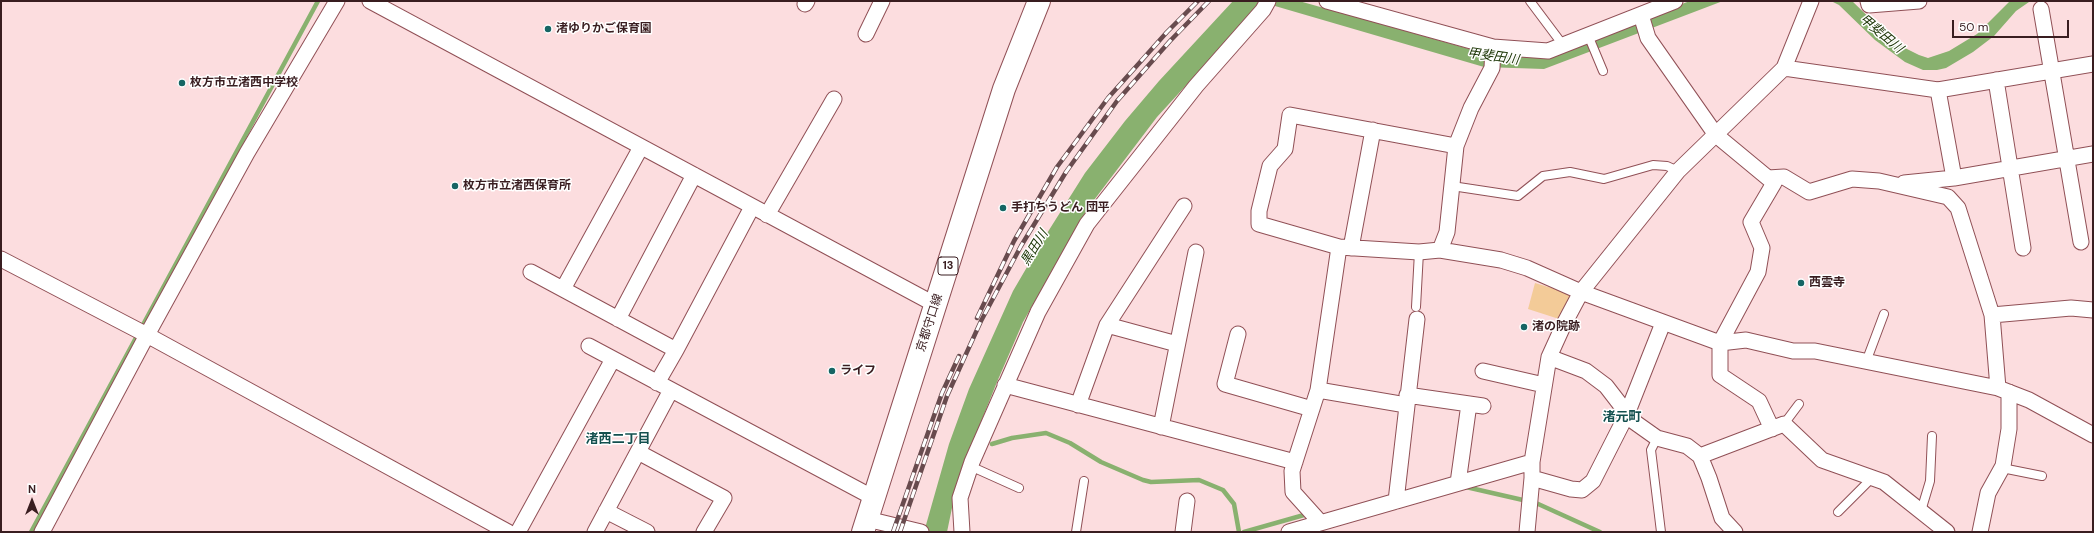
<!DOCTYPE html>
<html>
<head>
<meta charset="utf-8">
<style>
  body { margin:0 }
  #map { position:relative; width:2094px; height:533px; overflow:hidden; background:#fcdddf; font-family:"DM Sans",sans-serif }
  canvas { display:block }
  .frame { position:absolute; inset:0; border:2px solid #391d20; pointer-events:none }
  .north { position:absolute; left:12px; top:481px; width:40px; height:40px; -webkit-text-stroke:3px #fff; paint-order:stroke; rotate:0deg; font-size:11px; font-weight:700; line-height:16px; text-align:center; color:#391d20 }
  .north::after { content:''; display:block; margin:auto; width:14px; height:18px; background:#391d20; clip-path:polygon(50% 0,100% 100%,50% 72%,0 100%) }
  .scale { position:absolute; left:1952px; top:20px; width:117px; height:18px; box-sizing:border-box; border:2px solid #391d20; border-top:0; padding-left:5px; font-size:12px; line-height:14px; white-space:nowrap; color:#391d20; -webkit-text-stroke:3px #fff; paint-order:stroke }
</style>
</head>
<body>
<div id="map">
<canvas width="2094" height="533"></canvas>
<div class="frame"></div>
<div class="north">N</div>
<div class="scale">50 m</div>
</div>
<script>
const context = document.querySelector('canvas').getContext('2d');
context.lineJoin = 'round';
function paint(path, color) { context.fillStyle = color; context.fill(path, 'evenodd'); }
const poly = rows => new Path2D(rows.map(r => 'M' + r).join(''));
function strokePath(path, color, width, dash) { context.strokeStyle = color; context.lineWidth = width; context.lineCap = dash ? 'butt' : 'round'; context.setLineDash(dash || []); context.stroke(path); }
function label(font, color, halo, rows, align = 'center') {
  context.font = font + ' "DM Sans","Noto Sans JP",sans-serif'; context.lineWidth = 3; context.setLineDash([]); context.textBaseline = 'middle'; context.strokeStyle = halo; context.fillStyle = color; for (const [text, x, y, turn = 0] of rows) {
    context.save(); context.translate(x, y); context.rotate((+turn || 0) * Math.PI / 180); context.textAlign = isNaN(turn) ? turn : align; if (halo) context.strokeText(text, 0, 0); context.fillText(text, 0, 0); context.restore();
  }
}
const green = poly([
  [1535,283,1575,295,1559,319,1528,309]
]);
const water = poly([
  [1233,1,1299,1,1473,50,1481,50,1524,57,1538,57,1690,1,1723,1,1544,69,1484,67,1275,6,1256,9,1157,117,1088,208,1023,322,997,382,958,479,947,532,924,532,949,444,969,389,1013,291,1044,238,1085,173,1125,121,1159,81],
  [1831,1,1852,1,1883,31,1905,48,1919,55,1928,58,1949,51,1977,34,2010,1,2034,1,2029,2,2016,11,1994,36,1973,52,1946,68,1937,70,1923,70,1905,62,1875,40,1839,5]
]);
const stream = poly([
  [992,444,1012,438,1046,433,1070,443,1101,462,1143,480,1151,482,1199,480,1223,490,1234,504,1239,532],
  [1466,487,1536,503,1600,532],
  [31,532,318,1],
  [1244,532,1304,515]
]);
const lane = poly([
  [1530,1,1563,45],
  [1588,35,1603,71],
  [1452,186,1518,196,1543,176,1570,172,1604,179,1653,165,1667,166,1678,171],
  [1416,307,1419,252],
  [1866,362,1884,314],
  [1784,424,1799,404],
  [1657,438,1651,450,1661,532],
  [970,466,1019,488],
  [2002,468,2042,476],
  [1921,511,1930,481,1932,436],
  [1838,512,1872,478],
  [1076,532,1084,481]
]);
const street = poly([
  [370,1,936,305],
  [1327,1,1493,47,1548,51,1675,1],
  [1868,1,1869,5,1919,1],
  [805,4,807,1],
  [2041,9,2081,242],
  [1641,15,1648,38,1716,135,1774,183,1751,222,1762,248,1758,272,1720,343,1720,375,1759,401,1772,429],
  [866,34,882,1],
  [1784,68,1938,90,2093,64],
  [1996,80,2023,248],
  [1938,90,1954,178],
  [1456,146,1290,115,1285,149,1270,166,1259,211,1259,224,1339,247,1419,252,1440,250,1501,260,1527,268,1581,292,1720,343,1746,340,1793,351,1815,351,1998,388,2029,400,2093,435],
  [1768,178,1784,177,1809,192,1852,179,1879,181,1948,197,1958,208,1992,315,1998,388],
  [1904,183,1954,178,2093,154],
  [767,215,834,99],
  [1351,248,1373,130],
  [1440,250,1447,232,1456,146,1471,108,1492,68,1493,47],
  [1,259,147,335,508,532],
  [531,272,676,350,752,207],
  [563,289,641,147],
  [1992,315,2071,308,2093,310],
  [618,319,694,175],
  [1107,325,1177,344],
  [1238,334,1225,384,1312,409],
  [589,346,874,498],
  [1549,357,1586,371,1606,386,1633,421,1657,438,1687,446,1700,456,1709,478,1722,518,1735,532],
  [1483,371,1544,385],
  [657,383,676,350],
  [1005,385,1295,462],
  [1318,390,1406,405],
  [1407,395,1483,406],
  [1078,405,1107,325,1184,206],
  [1161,427,1196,252],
  [638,452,724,498,704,532],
  [1700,456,1784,424,1822,460,1884,482,1947,532],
  [1532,478,1571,489,1582,490,1593,481,1627,414,1663,323],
  [1458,483,1469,404],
  [1396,501,1417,319],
  [606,511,647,532],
  [867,519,921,532],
  [1320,522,1293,492,1292,471,1318,390,1339,247],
  [42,532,147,335,247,153,337,1],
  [518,532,613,359],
  [595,532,671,390],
  [962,532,960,498,972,462,1038,312,1087,224,1196,86,1263,10,1268,1],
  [1183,532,1187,501],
  [1289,532,1532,462],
  [1527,532,1532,478,1532,462,1549,357,1564,324,1581,292,1678,171,1784,68,1811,1],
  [1980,532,1988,493,2003,466,2009,429,2009,392]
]);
const primary = poly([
  [863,532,1004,89,1039,1]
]);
const rail = poly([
  [977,318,1014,241,1057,167,1108,98,1167,32,1198,1],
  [893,532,942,393,959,356],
  [900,532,947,396,981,321,1021,246,1066,172,1117,101,1170,41,1209,1]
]);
const markers = [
  [548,29,4,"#166564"],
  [182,83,4,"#166564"],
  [455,186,4,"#166564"],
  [1003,208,4,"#166564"],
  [1801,283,4,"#166564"],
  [1524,327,4,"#166564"],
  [832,371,4,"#166564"]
];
const shields = [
  [948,266,20]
];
const shieldNames = [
  ["13",948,266]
];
const poiNames = [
  ["渚ゆりかご保育園",556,29],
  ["枚方市立渚西中学校",190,83],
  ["枚方市立渚西保育所",463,186],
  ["手打ちうどん 団平",1011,208],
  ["西雲寺",1809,283],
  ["渚の院跡",1532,327],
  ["ライフ",840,371]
];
const streetNames = [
  ["京都守口線",930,323,-72]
];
const waterNames = [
  ["甲斐田川",1881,34,40],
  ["甲斐田川",1493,57,8],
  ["黒田川",1035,248,-58]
];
const neighbourhoodNames = [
  ["渚元町",1622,418],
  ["渚西二丁目",618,440]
];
paint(green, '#f3cb98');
paint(water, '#89b16f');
strokePath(stream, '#89b16f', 4.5);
strokePath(lane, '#905056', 10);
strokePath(street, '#905056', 17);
strokePath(primary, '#905056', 24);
strokePath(lane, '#fff', 8);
strokePath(street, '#fff', 15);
strokePath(primary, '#fff', 22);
strokePath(rail, '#684b4e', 4.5);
strokePath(rail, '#fff', 3, [9]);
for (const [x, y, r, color] of markers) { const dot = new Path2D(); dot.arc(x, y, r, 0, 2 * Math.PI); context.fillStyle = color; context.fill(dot); strokePath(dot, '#fff', 1.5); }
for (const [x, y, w] of shields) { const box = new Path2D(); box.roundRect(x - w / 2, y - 9, w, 18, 3); context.fillStyle = '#fff'; context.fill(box); strokePath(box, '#391d20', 1); }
label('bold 11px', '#391d20', null, shieldNames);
label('bold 12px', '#391d20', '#fff', poiNames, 'left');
label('12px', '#391d20', '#fff', streetNames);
label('italic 13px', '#1b3404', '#fff', waterNames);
label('bold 13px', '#13504f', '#fff', neighbourhoodNames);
</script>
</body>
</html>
